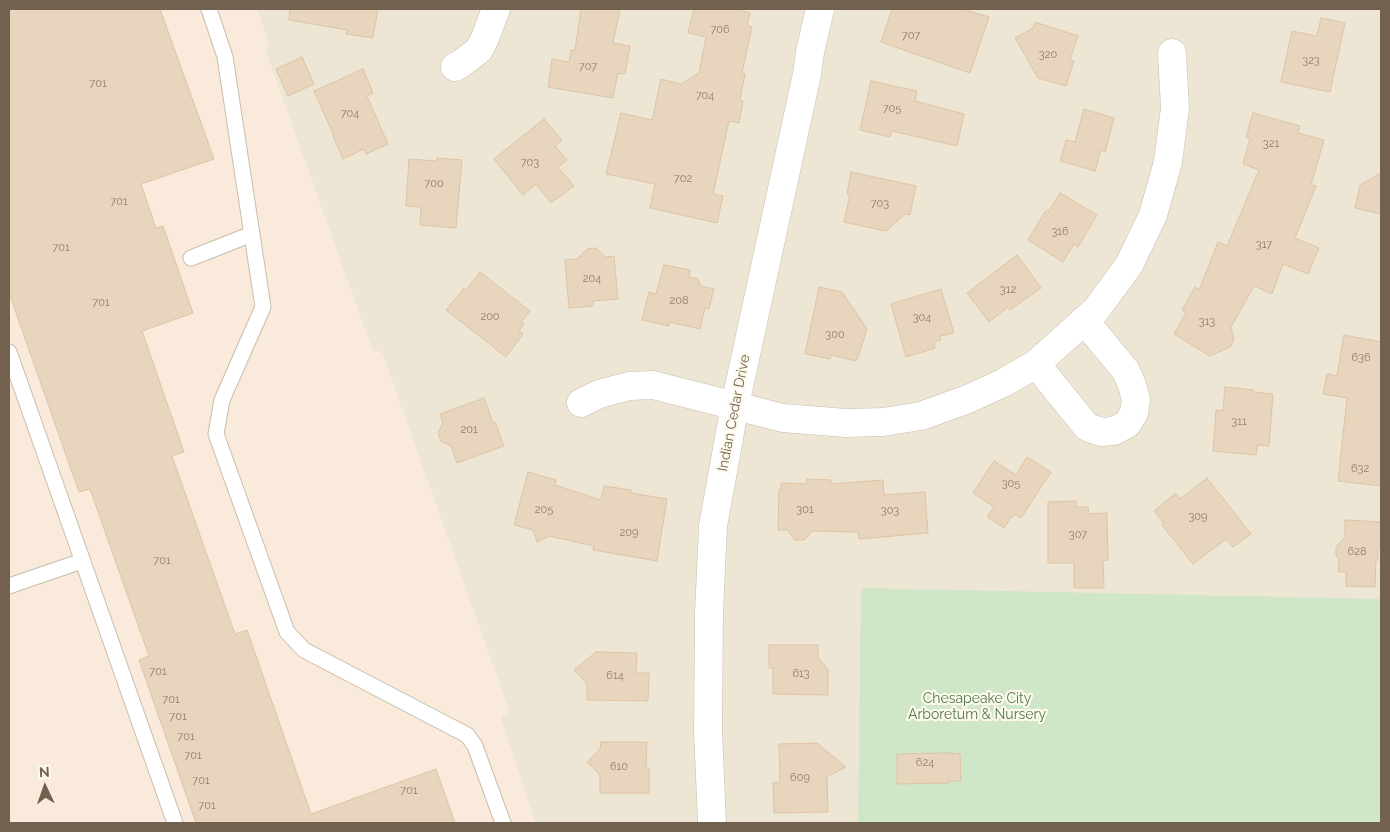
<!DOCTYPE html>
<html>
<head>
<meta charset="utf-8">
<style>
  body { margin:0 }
  #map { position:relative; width:1390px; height:832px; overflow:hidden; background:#faf6e7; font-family:Raleway,sans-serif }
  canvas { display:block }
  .frame { position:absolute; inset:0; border:10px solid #71614e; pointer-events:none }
  .north { position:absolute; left:20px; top:762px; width:50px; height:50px; -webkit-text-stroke:4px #fdfaed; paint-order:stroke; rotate:357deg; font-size:14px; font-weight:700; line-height:20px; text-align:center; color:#71614e }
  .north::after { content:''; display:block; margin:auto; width:18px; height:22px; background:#71614e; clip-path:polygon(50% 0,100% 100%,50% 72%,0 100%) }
</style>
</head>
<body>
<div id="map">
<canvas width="1390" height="832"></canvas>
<div class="frame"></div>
<div class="north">N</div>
</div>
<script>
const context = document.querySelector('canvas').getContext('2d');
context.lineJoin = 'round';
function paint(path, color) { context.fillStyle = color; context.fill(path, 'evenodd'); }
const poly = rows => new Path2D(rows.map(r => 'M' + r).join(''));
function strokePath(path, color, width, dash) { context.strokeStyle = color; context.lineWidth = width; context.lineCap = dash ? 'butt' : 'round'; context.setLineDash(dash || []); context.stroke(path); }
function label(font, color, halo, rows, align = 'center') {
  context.font = font + ' Raleway,sans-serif'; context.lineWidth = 4.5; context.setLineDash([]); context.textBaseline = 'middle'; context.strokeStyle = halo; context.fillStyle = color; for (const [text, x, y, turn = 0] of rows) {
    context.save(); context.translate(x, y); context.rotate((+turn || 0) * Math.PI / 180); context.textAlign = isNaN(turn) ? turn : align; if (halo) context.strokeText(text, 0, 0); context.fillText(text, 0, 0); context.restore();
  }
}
const residential = poly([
  [257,9,1381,9,1381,823,535,823,500,715,510,714,382,353,372,350,264,47,269,46]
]);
const commercial = poly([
  [9,9,257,9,269,46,264,48,372,350,382,353,510,714,500,716,535,823,9,823]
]);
const green = poly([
  [861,588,1381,599,1381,823,858,823]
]);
const building = poly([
  [9,9,160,9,214,159,141,184,156,228,163,226,193,313,142,331,184,452,172,456,235,634,247,630,311,814,436,769,455,823,196,823,139,660,149,656,90,489,79,492,9,293,9,9],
  [290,9,378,9,373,38,346,34,347,30,289,20,290,9],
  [581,9,620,9,613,43,630,46,625,74,618,73,613,98,548,87,552,59,569,62,571,50,575,50,581,9],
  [694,9,738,9,750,13,747,25,752,27,742,73,745,74,740,100,743,101,739,123,729,121,713,194,723,196,717,223,650,208,655,184,606,174,621,113,652,120,661,79,681,84,699,73,706,37,688,33,694,9],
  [892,9,963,9,989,17,970,73,881,42,892,9],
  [1321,18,1345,23,1330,92,1281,82,1292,31,1317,36,1321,18],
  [1035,22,1078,36,1070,60,1074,61,1066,86,1038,78,1015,38,1033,28,1035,22],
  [302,57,314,84,288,96,276,69,302,57],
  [363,69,373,93,367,96,388,144,366,154,364,149,343,159,333,136,334,136,314,91,363,69],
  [871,81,917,91,915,101,964,114,957,146,892,131,890,137,860,130,871,81],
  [1084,109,1114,118,1105,152,1101,150,1095,171,1060,161,1066,140,1075,142,1084,109],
  [1253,113,1300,126,1298,133,1324,140,1311,185,1316,186,1295,238,1319,248,1308,274,1283,264,1272,294,1254,286,1231,327,1234,339,1230,347,1210,356,1174,334,1186,313,1182,310,1195,287,1199,290,1218,242,1227,246,1259,170,1243,164,1250,138,1246,137,1253,113],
  [544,119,562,140,555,146,567,160,558,167,574,186,551,203,536,184,523,195,494,159,544,119],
  [437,158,462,160,456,228,420,225,421,207,406,206,409,159,437,161,437,158],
  [851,172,916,186,910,215,905,214,886,231,844,222,850,194,847,194,851,172],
  [1381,173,1381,214,1355,208,1360,185,1381,173],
  [1060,193,1097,215,1078,247,1074,244,1063,262,1028,240,1045,212,1047,210,1049,211,1060,193],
  [596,248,606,257,614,256,618,299,593,301,593,306,569,308,565,260,577,259,587,249,596,248],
  [1017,255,1041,288,1010,310,1008,307,989,322,967,293,1017,255],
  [664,265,690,270,689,277,698,279,701,286,714,289,709,309,705,308,700,329,669,322,669,326,642,320,649,292,656,294,664,265],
  [480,272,530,311,521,322,524,324,519,331,523,334,506,357,446,310,464,288,466,290,480,272],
  [819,287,842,292,867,329,858,357,857,357,856,361,831,355,830,359,805,354,819,287],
  [941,289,954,333,940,336,941,340,934,342,935,348,906,357,891,304,941,289],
  [1344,335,1381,342,1381,486,1338,481,1347,398,1323,394,1327,374,1337,376,1344,335],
  [1225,387,1254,390,1254,392,1273,394,1269,446,1257,445,1256,455,1213,451,1216,410,1223,411,1225,387],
  [484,398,493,423,495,422,504,446,457,463,451,446,441,441,438,433,443,423,440,414,484,398],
  [1027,457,1051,472,1021,518,1015,514,1012,518,1011,517,1004,528,987,517,994,507,973,493,994,461,1016,475,1027,457],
  [528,472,556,480,555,485,601,500,604,486,631,490,631,493,667,499,657,561,593,550,594,546,549,536,537,542,533,530,514,525,528,472],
  [1207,478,1251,534,1233,547,1226,539,1193,564,1162,525,1164,524,1154,511,1176,493,1180,499,1207,478],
  [807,479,831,480,831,484,883,480,884,495,925,492,928,533,859,539,858,532,813,531,804,540,795,540,787,530,778,530,779,490,781,490,781,483,807,484,807,479],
  [1076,501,1076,507,1088,507,1089,514,1107,513,1108,560,1103,561,1104,588,1074,588,1074,563,1048,563,1048,502,1076,501],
  [1345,520,1381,522,1381,548,1378,548,1378,560,1376,560,1375,587,1346,586,1346,572,1338,572,1339,559,1336,556,1336,547,1345,537,1345,520],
  [769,645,818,645,818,658,828,669,828,695,773,694,773,668,769,668,769,645],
  [596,652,637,653,636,673,649,673,648,701,587,700,587,684,574,670,596,652],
  [601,742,647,742,646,769,649,769,649,793,600,793,600,775,587,762,600,749,601,742],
  [817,743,846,767,827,777,828,812,774,813,773,783,780,782,779,744,817,743],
  [948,753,960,754,961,781,948,781,949,783,897,784,897,754,948,753]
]);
const service = poly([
  [209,9,225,57,263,307,222,400,216,434,287,632,304,650,467,735,475,746,503,823],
  [191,258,252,234],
  [9,352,175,823],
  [9,586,82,561]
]);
const minor = poly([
  [455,67,462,63,479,50,485,38,496,9],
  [1036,364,1087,427,1101,432,1114,431,1127,424,1134,413,1136,399,1132,385,1126,371,1084,320],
  [581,403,599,394,629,386,653,385,783,418,846,423,883,422,921,416,968,399,1003,383,1036,364,1096,310,1129,265,1153,215,1168,162,1175,108,1172,53],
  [712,823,708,731,709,613,713,526,735,405,807,74,810,52,820,9]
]);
const numberNames = [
  ["706",720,30],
  ["707",911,36],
  ["320",1048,55],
  ["323",1311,61],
  ["707",588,67],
  ["701",98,84],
  ["704",705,96],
  ["705",892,109],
  ["704",350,114],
  ["321",1271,144],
  ["703",530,163],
  ["702",683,179],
  ["700",434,184],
  ["701",119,202],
  ["703",880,204],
  ["316",1060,232],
  ["317",1264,245],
  ["701",61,248],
  ["204",592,279],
  ["312",1008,290],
  ["208",679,301],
  ["701",101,303],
  ["200",490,317],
  ["304",922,318],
  ["313",1207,322],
  ["300",835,335],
  ["636",1361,358],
  ["311",1239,422],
  ["201",469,430],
  ["632",1360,469],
  ["305",1011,484],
  ["205",544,510],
  ["301",805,510],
  ["303",890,511],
  ["309",1198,517],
  ["209",629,533],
  ["307",1078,535],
  ["628",1357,552],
  ["701",162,561],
  ["701",158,672],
  ["613",801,674],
  ["614",615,676],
  ["701",171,700],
  ["701",178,717],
  ["701",186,737],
  ["701",193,756],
  ["624",925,763],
  ["610",619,767],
  ["609",800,778],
  ["701",201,781],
  ["701",409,791],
  ["701",207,806]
];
const streetNames = [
  ["Indian Cedar Drive",734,413,-79]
];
const parkNames = [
  ["Chesapeake City",977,699],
  ["Arboretum & Nursery",977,715]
];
paint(residential, '#eee6d4');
paint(commercial, '#f9eadc');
paint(green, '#cfe6c7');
paint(building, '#e8d5bd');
strokePath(building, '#dec4a4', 1);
strokePath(service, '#c8bdac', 17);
strokePath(minor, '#c8bdac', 29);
strokePath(service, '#fff', 15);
strokePath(minor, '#fff', 28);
label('11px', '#8f7e6a', null, numberNames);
label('14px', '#71614e', '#fdfaed', streetNames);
label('14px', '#517b4a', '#fdfaed', parkNames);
</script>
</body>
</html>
